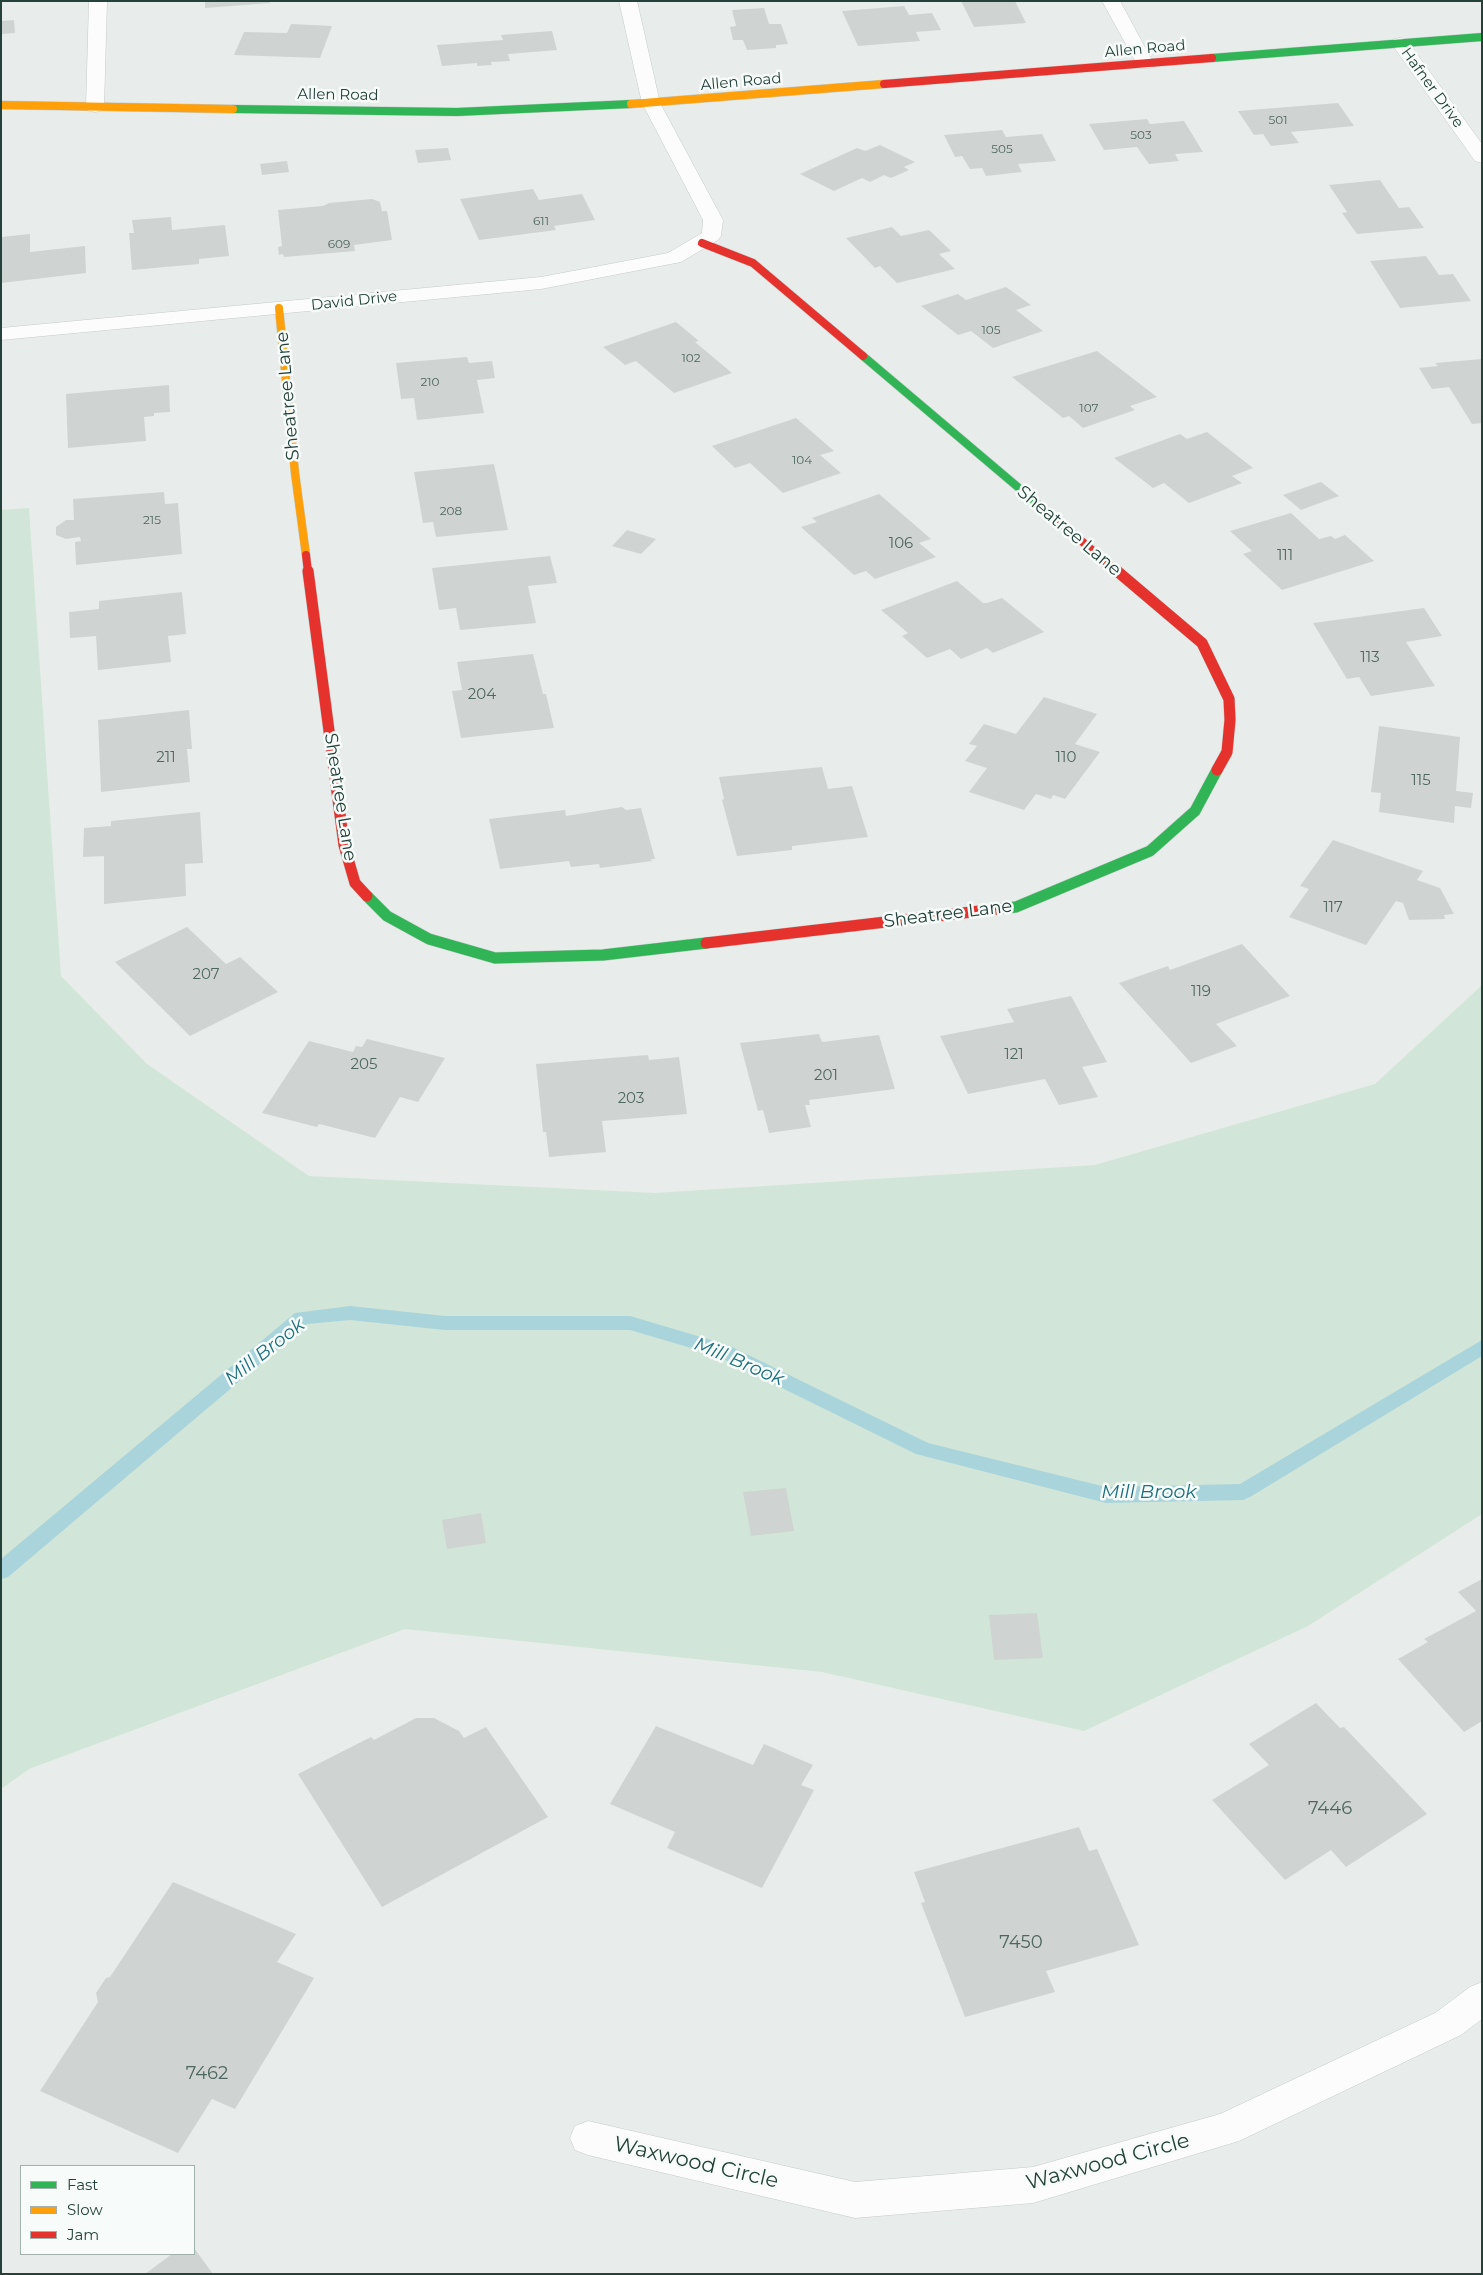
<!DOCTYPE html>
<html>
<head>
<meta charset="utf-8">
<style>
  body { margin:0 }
  #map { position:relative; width:1483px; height:2275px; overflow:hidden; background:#e8edeb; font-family:Montserrat,sans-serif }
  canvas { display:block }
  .frame { position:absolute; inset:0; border:2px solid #24423a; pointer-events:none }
  .legend { position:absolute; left:20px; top:2165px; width:175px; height:90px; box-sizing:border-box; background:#f7fbf9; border:1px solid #a3b1ad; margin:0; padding:6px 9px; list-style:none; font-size:15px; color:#24423a }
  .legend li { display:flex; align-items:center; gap:10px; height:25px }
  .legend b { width:25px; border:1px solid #a3b1ad }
</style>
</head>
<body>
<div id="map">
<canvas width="1483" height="2275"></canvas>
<div class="frame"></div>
<ul class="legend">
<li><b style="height:6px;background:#30b455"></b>Fast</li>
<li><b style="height:6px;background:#ff9f0a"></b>Slow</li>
<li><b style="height:6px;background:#e5322d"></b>Jam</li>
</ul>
</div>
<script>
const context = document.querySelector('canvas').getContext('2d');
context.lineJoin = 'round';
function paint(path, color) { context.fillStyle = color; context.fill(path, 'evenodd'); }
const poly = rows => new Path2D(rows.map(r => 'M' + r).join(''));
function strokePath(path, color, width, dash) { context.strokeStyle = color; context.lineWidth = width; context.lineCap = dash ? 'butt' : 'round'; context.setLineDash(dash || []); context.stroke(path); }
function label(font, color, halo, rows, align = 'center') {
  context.font = font + ' Montserrat,sans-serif'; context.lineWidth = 5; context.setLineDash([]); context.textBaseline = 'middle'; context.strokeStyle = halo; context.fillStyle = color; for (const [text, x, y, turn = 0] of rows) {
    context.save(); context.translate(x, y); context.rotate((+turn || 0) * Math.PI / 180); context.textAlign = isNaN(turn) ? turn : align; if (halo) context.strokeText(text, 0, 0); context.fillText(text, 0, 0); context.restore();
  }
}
const green = poly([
  [29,508,61,976,147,1064,309,1176,655,1193,1095,1165,1375,1084,1482,985,1482,1514,1308,1626,1084,1731,822,1672,405,1629,29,1769,1,1789,1,510]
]);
const stream = poly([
  [350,1306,445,1316,630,1316,728,1345,928,1443,1106,1487,1240,1484,1482,1340,1482,1356,1250,1497,1243,1500,1106,1503,916,1454,715,1355,630,1330,445,1330,350,1320,307,1324,8,1577,1,1579,1,1559,295,1313,350,1306]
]);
const building = poly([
  [205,1,270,1,270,3,205,8],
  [961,1,1015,1,1026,23,974,27],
  [904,6,909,15,932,13,941,30,916,32,920,41,858,46,842,11],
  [764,8,769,24,781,24,788,44,776,45,776,48,747,50,743,40,733,40,730,27,736,26,732,10],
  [14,20,15,33,1,34,1,21],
  [291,24,332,26,320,58,234,55,244,32,287,33],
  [552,31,557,50,508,54,510,61,491,62,492,65,477,66,477,63,442,66,437,45,503,40,501,35],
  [1338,103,1354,126,1291,132,1299,143,1271,146,1263,134,1254,135,1238,111],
  [1147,119,1150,124,1184,121,1203,152,1175,154,1179,161,1149,164,1137,147,1104,150,1089,124],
  [1002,130,1006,137,1042,134,1056,161,1018,164,1022,172,986,176,982,168,970,169,962,156,955,157,944,135],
  [880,145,915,162,904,167,909,170,891,178,884,175,870,182,862,178,834,191,800,174,857,148,865,151],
  [448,148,451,160,418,163,415,150],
  [287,161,289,172,262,175,260,164],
  [1380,180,1399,208,1409,207,1424,228,1357,234,1342,213,1347,212,1329,185],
  [533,189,539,200,582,194,595,220,554,226,556,230,479,240,460,199],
  [372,199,380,202,382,211,387,211,392,240,354,245,355,251,284,257,283,254,279,255,278,247,282,246,278,210,323,206,329,203],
  [171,217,172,230,225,225,229,256,199,259,199,264,132,270,129,233,134,233,132,220],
  [892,227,901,236,929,230,951,251,939,254,955,269,897,283,880,266,875,268,846,238],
  [30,234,30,252,85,246,86,273,1,283,1,237],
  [1426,256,1439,275,1453,274,1471,301,1400,308,1370,261],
  [1006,287,1031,305,1016,310,1043,331,993,348,971,331,958,335,921,306,958,294,966,300],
  [676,322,699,341,695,342,732,373,674,393,636,361,625,365,603,347],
  [1097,351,1157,397,1130,406,1135,410,1083,428,1069,416,1063,418,1012,377],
  [467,357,469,363,492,361,495,378,477,380,484,413,417,420,414,398,401,399,396,363],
  [1482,359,1482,423,1472,424,1449,387,1432,389,1419,368,1438,366,1435,363],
  [169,385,170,412,154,413,154,416,144,417,146,441,68,448,66,394],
  [796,418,834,451,820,455,841,473,783,493,750,463,735,468,712,446],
  [1207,432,1253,468,1232,476,1242,483,1189,503,1164,483,1153,488,1114,458,1180,434,1187,439],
  [494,464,508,530,436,537,433,522,423,523,414,472],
  [1321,482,1339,496,1301,510,1283,495],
  [164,492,165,504,178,503,182,554,76,565,75,542,81,541,80,537,66,539,56,535,56,527,66,520,74,520,73,499],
  [879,494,931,539,919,543,936,557,875,579,866,571,854,575,801,527,817,522,812,518],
  [1291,513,1319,539,1331,536,1335,539,1345,535,1374,561,1282,590,1243,554,1252,551,1230,531],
  [627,530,656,539,641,554,612,546],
  [550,556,557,583,528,586,536,623,460,630,456,608,439,610,432,568],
  [957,581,983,603,987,603,1002,598,1044,632,993,653,987,648,961,659,950,649,927,658,902,636,908,633,881,610],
  [182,592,186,634,168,636,171,662,98,670,96,636,70,638,69,612,99,609,99,601],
  [1424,608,1442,636,1406,642,1435,686,1371,696,1359,677,1347,679,1313,623],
  [533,654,543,694,546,694,554,728,461,738,452,691,462,690,457,662],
  [1044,697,1097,714,1075,744,1100,752,1065,799,1053,795,1051,799,1036,794,1024,810,969,792,987,768,965,761,977,746,969,744,984,724,1016,734],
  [189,710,192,749,187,749,190,782,101,792,98,720],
  [1379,726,1460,737,1456,791,1473,793,1471,808,1455,806,1454,823,1379,812,1381,793,1371,792],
  [822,767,828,789,852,786,868,837,792,846,792,850,737,856,722,800,724,799,719,777],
  [622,807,626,810,641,808,655,859,651,859,652,861,600,868,599,864,571,867,569,861,500,869,489,819,565,810,566,816],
  [200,812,203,863,185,864,186,896,104,904,104,856,83,857,84,828,111,826,111,821],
  [1333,840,1423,871,1417,880,1440,888,1454,914,1444,915,1445,919,1409,920,1403,903,1396,901,1366,945,1289,917,1309,889,1300,886],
  [187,927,226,964,240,957,278,992,190,1036,115,962],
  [1242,944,1290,996,1216,1024,1237,1046,1191,1063,1119,983,1168,966,1170,970],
  [1071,996,1107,1062,1082,1067,1098,1097,1059,1105,1045,1079,968,1094,940,1036,1014,1022,1007,1009],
  [819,1034,822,1042,879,1035,895,1089,809,1100,810,1105,805,1105,811,1127,769,1133,763,1110,758,1111,740,1043],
  [367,1039,445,1058,418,1102,400,1097,375,1138,319,1124,317,1127,262,1113,309,1041,353,1052,356,1046,362,1047],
  [648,1055,649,1060,679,1057,687,1114,602,1121,606,1152,549,1157,546,1132,543,1132,536,1064],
  [786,1488,794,1531,751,1536,743,1492],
  [481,1513,486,1543,447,1549,442,1520],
  [1482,1579,1482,1721,1464,1732,1398,1659,1428,1642,1424,1639,1476,1611,1458,1592],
  [1037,1613,1043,1658,994,1660,989,1615],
  [1316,1703,1340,1728,1344,1727,1427,1814,1346,1867,1331,1850,1285,1880,1212,1800,1269,1765,1249,1744],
  [416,1718,434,1718,459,1731,464,1738,486,1727,548,1817,382,1907,298,1774,371,1737,374,1740],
  [656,1726,753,1765,764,1744,813,1765,801,1785,814,1790,762,1888,667,1848,675,1832,610,1804],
  [1079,1827,1089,1851,1097,1849,1139,1945,1046,1971,1055,1992,965,2017,921,1903,925,1902,914,1872],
  [173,1882,296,1934,277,1962,314,1978,235,2109,212,2099,178,2153,40,2091,98,2002,96,1993,106,1978,110,1977],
  [194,2248,213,2274,145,2274,172,2254,194,2254]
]);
const street = poly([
  [89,1,107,1,104,107,101,111,95,112,89,111,86,107,89,1],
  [619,1,637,1,660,103,723,220,721,236,718,240,681,262,541,289,1,340,1,328,541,277,668,253,702,233,703,220,642,103,619,1],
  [1102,1,1120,1,1154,64,1151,68,1139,68,1102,1],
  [1400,38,1406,39,1482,144,1482,163,1475,161,1391,43,1394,39,1400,38],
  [1482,1982,1482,2019,1461,2035,1239,2141,1033,2203,855,2218,588,2155,575,2150,570,2138,575,2126,588,2121,855,2182,1033,2167,1220,2114,1435,2013,1470,1987,1482,1982]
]);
const fastFar1 = poly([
  [1212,58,1482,37],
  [233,109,457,112,631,104],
  [863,356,1052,516]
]);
const fast = poly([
  [367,896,387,916,429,939,495,958,603,955,706,943],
  [997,909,1016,907,1150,851,1195,811,1217,770]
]);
const slow = poly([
  [631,104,884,84],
  [1,105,233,109],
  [279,308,295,473,306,555]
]);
const jamFar1 = poly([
  [884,84,1212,58],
  [702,243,753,263,863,356],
  [1052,516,1118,572],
  [306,555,308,572]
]);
const jam = poly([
  [308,571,344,845,355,883,367,896],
  [1117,571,1202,643,1229,699,1230,720,1227,752,1217,770],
  [706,943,997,909]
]);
const farNumbernames = [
  ["501",1278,120],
  ["503",1141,135],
  ["505",1002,149],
  ["611",541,221],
  ["609",339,244],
  ["105",991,330],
  ["102",691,358],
  ["210",430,382],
  ["107",1089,408],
  ["104",802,460],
  ["208",451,511],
  ["215",152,520]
];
const farStreetnames = [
  ["Allen Road",1145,49,-5],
  ["Allen Road",741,82,-5],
  ["Hafner Drive",1432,88,54],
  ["Allen Road",338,95,1],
  ["David Drive",354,301,-6]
];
const numberNames = [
  ["106",901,544],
  ["111",1285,556],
  ["113",1370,658],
  ["204",482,695],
  ["211",166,758],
  ["110",1066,758],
  ["115",1421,781],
  ["117",1333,908],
  ["207",206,975],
  ["119",1201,992],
  ["121",1014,1055],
  ["205",364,1065],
  ["201",826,1076],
  ["203",631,1099]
];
const streetNames = [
  ["Sheatree Lane",288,396,-95],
  ["Sheatree Lane",1069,531,40],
  ["Sheatree Lane",340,797,81],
  ["Sheatree Lane",948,914,-7]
];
const nearNumbernames = [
  ["7446",1330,1809],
  ["7450",1021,1943],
  ["7462",207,2074]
];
const waterNames = [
  ["Mill Brook",265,1352,-38],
  ["Mill Brook",739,1362,23],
  ["Mill Brook",1149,1492]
];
const nearStreetnames = [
  ["Waxwood Circle",1108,2162,-15],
  ["Waxwood Circle",696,2163,13]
];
paint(green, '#d1e6d8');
paint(stream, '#a9d4db');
paint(building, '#cfd4d2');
strokePath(street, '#c5cac8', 1);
strokePath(fastFar1, '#c3cbc8', 9);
strokePath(fast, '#c3cbc8', 12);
strokePath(slow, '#c3cbc8', 9);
strokePath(jamFar1, '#c3cbc8', 9);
strokePath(jam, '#c3cbc8', 12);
paint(street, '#fcfcfc');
strokePath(fastFar1, '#30b455', 8);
strokePath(fast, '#30b455', 11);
strokePath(slow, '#ff9f0a', 8);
strokePath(jamFar1, '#e5322d', 8);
strokePath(jam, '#e5322d', 11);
label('12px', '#506761', null, farNumbernames);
label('15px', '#24423a', '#f7fbf9', farStreetnames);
label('15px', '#506761', null, numberNames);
label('18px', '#24423a', '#f7fbf9', streetNames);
label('18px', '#506761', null, nearNumbernames);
label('italic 19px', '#1c6f80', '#f7fbf9', waterNames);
label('21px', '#24423a', '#f7fbf9', nearStreetnames);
</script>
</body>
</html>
